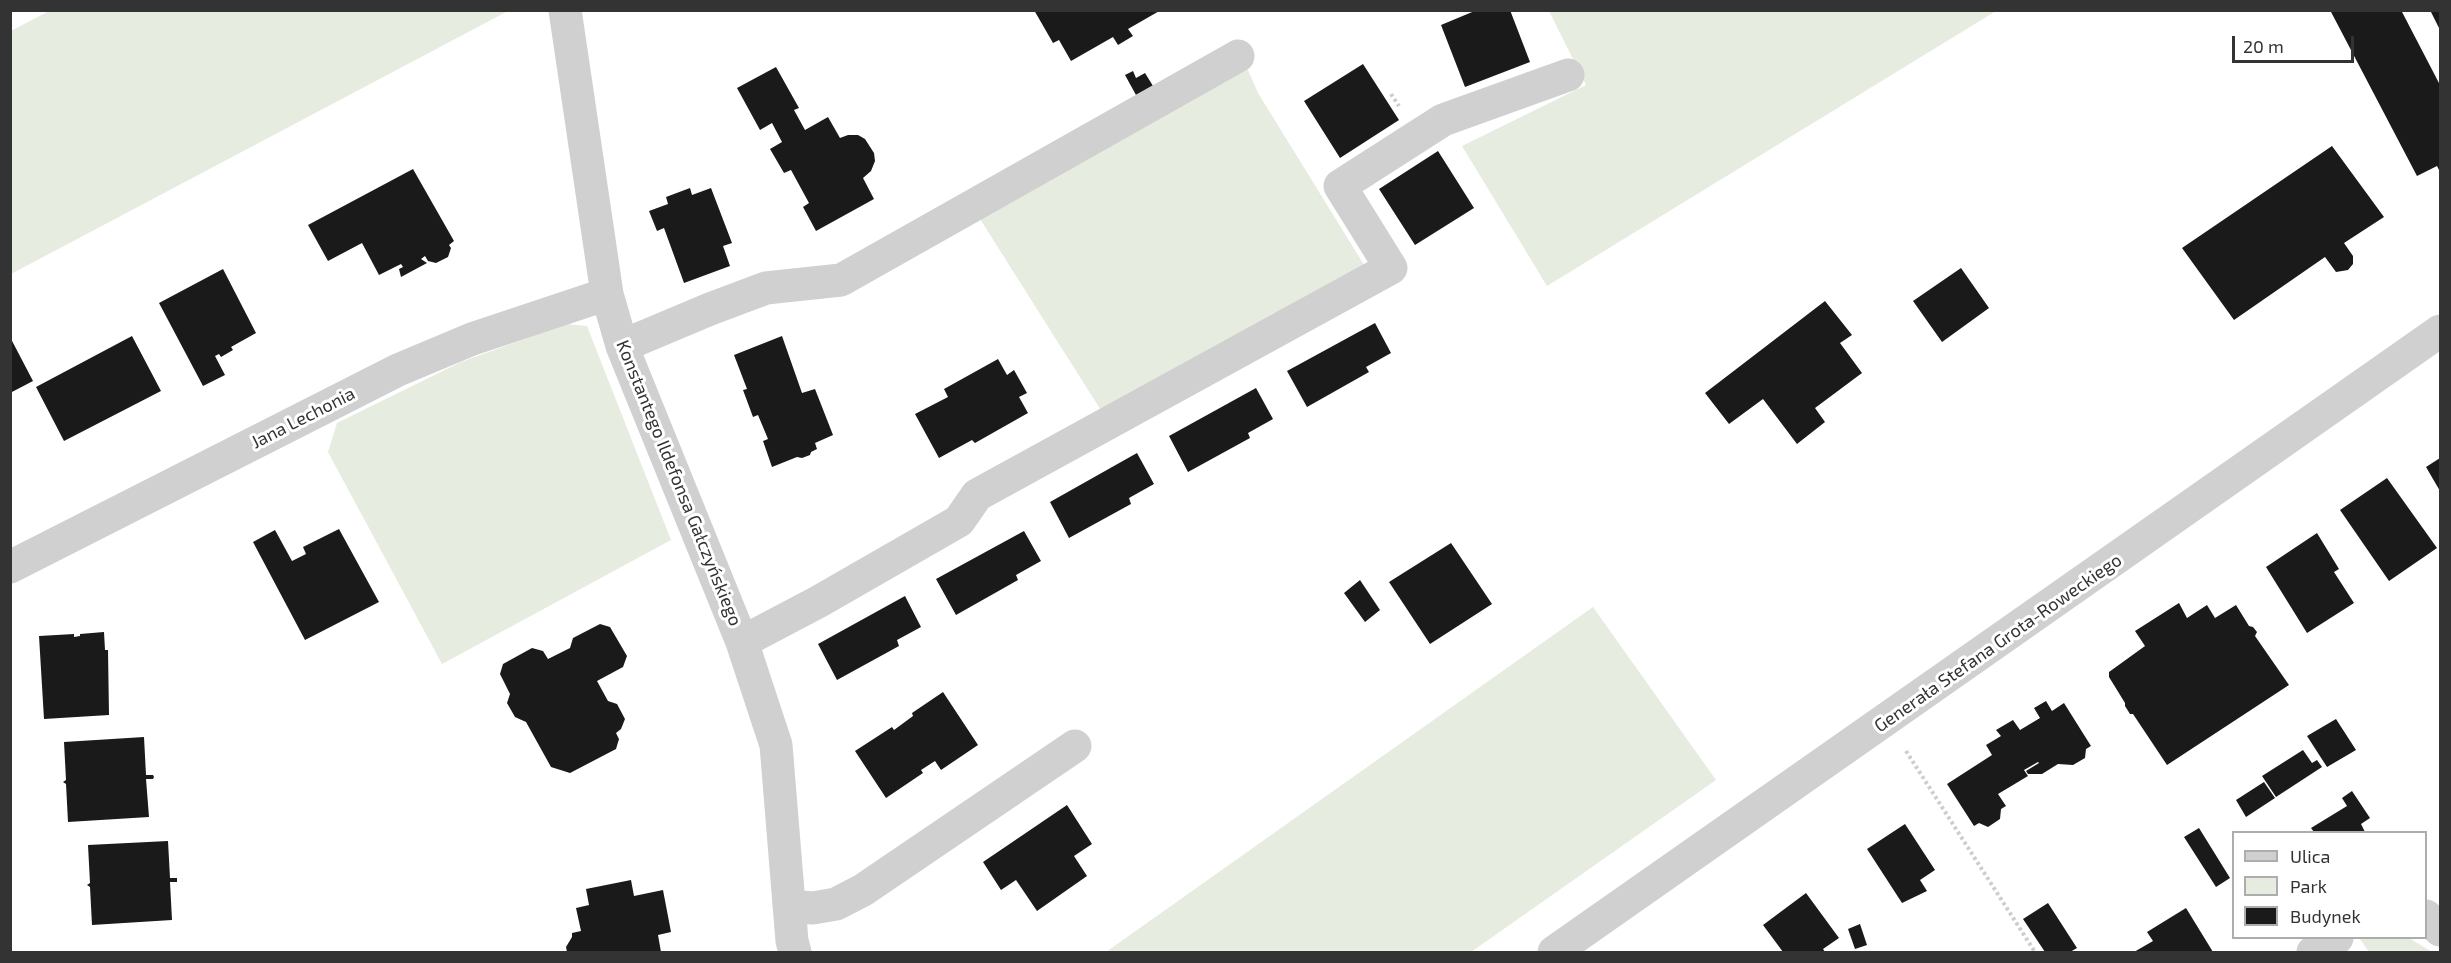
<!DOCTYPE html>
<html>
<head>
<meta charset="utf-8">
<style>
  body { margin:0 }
  #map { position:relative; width:2451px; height:963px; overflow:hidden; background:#fff; font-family:"Exo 2",sans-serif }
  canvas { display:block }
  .frame { position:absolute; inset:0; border:12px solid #333; pointer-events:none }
  .legend { position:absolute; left:2232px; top:831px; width:195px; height:108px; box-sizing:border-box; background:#fff; border:2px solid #adadad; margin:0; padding:8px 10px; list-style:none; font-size:18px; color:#333 }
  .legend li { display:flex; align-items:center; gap:12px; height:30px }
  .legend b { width:30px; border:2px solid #adadad }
  .scale { position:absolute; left:2232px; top:36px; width:122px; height:27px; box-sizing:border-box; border:3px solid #333; border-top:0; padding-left:8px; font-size:18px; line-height:21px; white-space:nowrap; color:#333; -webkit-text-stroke:4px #fff; paint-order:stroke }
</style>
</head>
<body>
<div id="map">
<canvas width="2451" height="963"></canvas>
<div class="frame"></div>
<ul class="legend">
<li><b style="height:8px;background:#d0d0d0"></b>Ulica</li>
<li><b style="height:16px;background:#e6ecdf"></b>Park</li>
<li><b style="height:16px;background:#1a1a1a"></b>Budynek</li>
</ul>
<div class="scale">20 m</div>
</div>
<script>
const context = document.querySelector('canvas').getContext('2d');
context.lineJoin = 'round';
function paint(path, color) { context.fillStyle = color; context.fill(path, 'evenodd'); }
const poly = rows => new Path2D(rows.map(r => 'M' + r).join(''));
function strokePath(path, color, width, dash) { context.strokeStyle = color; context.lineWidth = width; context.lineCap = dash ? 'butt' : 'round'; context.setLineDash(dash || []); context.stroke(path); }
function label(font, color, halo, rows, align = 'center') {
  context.font = font + ' "Exo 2",sans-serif'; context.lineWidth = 6; context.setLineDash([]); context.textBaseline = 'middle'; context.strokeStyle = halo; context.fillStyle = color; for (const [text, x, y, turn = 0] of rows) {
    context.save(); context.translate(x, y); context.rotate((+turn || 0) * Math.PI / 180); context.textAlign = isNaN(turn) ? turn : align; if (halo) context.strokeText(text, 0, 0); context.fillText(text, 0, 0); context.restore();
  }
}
const green = poly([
  [49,11,49,10,508,11,11,274,11,31],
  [1549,11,1996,11,1547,286,1462,146,1586,85],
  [1247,68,1258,93,1366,268,1102,412,980,219],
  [566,324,587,326,671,540,442,664,328,452,337,423,461,362],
  [1593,607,1716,780,1471,952,1106,952],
  [2366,938,2409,938,2432,952,2369,952,2360,939]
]);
const building = poly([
  [1034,10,1161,10,1128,29,1133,36,1118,45,1113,37,1071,61,1059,40,1053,43],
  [1477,10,1510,10,1530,62,1465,87,1441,25],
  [2330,10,2401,10,2440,85,2440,172,2437,166,2417,176],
  [2430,10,2440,10,2440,30],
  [1363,64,1399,120,1340,158,1304,101],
  [776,67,799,108,794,110,805,130,828,117,840,138,848,135,858,135,865,139,874,153,875,161,871,171,863,178,874,199,816,231,803,207,809,203,791,170,784,173,770,149,782,142,772,123,760,130,737,88],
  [1133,71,1136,78,1145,73,1153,86,1136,95,1125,75],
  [2332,146,2384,217,2344,243,2353,256,2353,264,2348,270,2336,272,2325,257,2234,320,2182,248],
  [1438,151,1474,208,1415,245,1379,189],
  [413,169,454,241,449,245,451,248,448,257,436,263,428,261,425,256,421,259,427,263,401,277,399,269,403,267,401,264,379,275,362,243,328,261,308,225],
  [690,188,692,195,711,188,732,243,723,246,730,266,684,283,664,228,657,231,649,211,668,204,666,197],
  [1961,268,1989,308,1942,342,1913,301],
  [223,269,256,333,231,347,233,350,221,357,219,354,215,356,225,375,203,386,159,303],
  [1825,301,1852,335,1840,343,1862,373,1815,408,1825,422,1797,444,1763,399,1729,424,1705,393],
  [1375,323,1391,353,1366,367,1369,372,1307,407,1287,371],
  [132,336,161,391,64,441,36,387],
  [782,336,802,393,815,389,833,435,815,443,817,449,811,452,810,455,802,458,797,457,772,467,763,441,768,439,758,415,753,417,743,390,747,389,734,355],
  [10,337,33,381,10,393],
  [998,359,1007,375,1014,370,1027,393,1019,397,1028,413,975,443,972,440,939,458,915,414,948,397,944,389],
  [1256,388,1273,419,1248,433,1250,438,1188,472,1169,436],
  [1137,453,1154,484,1129,498,1131,504,1069,538,1050,502],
  [2440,458,2440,491,2426,467],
  [2387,478,2437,548,2389,581,2340,510],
  [339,529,379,602,305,640,253,542,275,530,292,561,306,554,303,547],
  [1024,531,1041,561,1016,575,1018,580,956,615,936,579],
  [2317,533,2339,569,2334,572,2354,603,2307,633,2266,567],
  [1451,543,1492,604,1430,644,1389,582],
  [1360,580,1380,610,1365,622,1344,593],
  [905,596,921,627,897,640,899,646,837,680,818,644],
  [2179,603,2187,618,2207,605,2215,618,2236,605,2249,626,2253,627,2257,632,2255,636,2289,685,2167,765,2133,714,2130,714,2125,706,2125,703,2109,677,2109,672,2145,646,2135,631],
  [600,624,610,627,627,656,623,667,597,681,608,701,617,704,625,719,621,729,616,733,619,739,616,749,570,773,551,767,526,722,515,717,507,703,510,694,500,674,503,664,532,648,543,651,548,659,570,648,573,638],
  [104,632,105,650,108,650,109,715,44,719,39,636,74,634,74,637,80,636,80,634],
  [943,692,978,745,941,770,935,761,921,770,923,773,886,798,855,751,892,727,894,730,913,716,912,713],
  [2046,701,2052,711,2064,703,2091,746,2086,749,2085,758,2073,765,2058,764,2042,774,2028,774,2026,771,2039,763,2038,762,2024,770,2028,776,1998,794,2006,806,2001,809,2000,819,1988,827,1979,823,1974,826,1947,784,1992,755,1986,745,2001,736,1996,730,2013,720,2020,730,2040,718,2034,708],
  [2336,719,2356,750,2327,767,2307,736],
  [144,737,146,775,153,775,154,777,153,779,146,779,149,817,68,822,66,784,63,782,66,780,64,742],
  [2303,750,2312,763,2317,760,2322,767,2276,797,2262,776],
  [2264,782,2275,798,2246,817,2236,800],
  [2352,791,2370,818,2361,824,2365,832,2314,832,2311,828,2347,806,2342,798],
  [1067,805,1092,844,1074,856,1087,876,1037,911,1016,880,1001,890,983,862],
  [1905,824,1935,870,1920,880,1927,891,1902,903,1867,849],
  [2199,828,2230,878,2216,887,2184,837],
  [168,841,170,878,177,878,177,882,170,882,172,920,92,925,90,887,87,885,90,883,88,845],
  [631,880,634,896,663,890,671,932,658,935,661,952,567,952,566,947,572,937,572,933,581,931,576,908,589,905,586,889],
  [1806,893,1839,938,1823,949,1825,952,1783,952,1763,925],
  [2048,903,2077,948,2070,952,2045,952,2023,919],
  [2186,908,2213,952,2134,952,2153,941,2147,932],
  [1860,924,1867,945,1855,949,1848,929]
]);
const path = poly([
  [1391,94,1399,106],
  [1906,751,2035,952]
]);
const minor = poly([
  [565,10,607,294,622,346,742,642,776,745,792,941,795,952],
  [622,346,710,309,766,288,841,280,1238,56],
  [10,567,398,370,472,339,607,294],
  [742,642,818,602,959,521,977,495,1391,268,1340,186,1443,120,1568,75],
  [789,906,813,908,836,904,863,890,1075,746],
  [2426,916,2440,930],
  [1554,952,2440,331],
  [2313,952,2337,938]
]);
const streetNames = [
  ["Jana Lechonia",303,418,-27],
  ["Konstantego Ildefonsa Gałczyńskiego",679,483,68],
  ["Generała Stefana Grota-Roweckiego",1998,643,-35]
];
paint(green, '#e6ecdf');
paint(building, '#1a1a1a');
strokePath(path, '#cdcdcd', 4, [3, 3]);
strokePath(minor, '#d0d0d0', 33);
label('18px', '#333', '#fff', streetNames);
</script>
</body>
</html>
